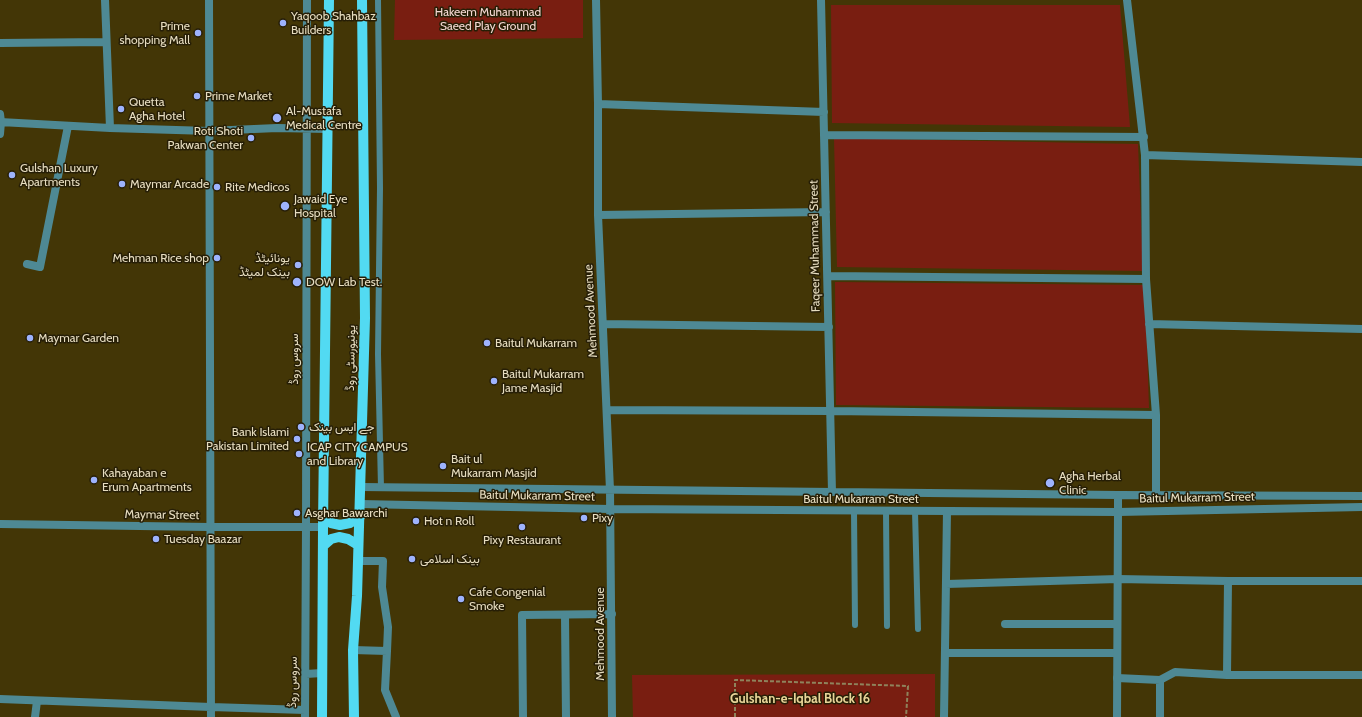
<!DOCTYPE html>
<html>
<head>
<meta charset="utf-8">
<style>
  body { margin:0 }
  canvas { display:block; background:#433606 }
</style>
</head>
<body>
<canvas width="1362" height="717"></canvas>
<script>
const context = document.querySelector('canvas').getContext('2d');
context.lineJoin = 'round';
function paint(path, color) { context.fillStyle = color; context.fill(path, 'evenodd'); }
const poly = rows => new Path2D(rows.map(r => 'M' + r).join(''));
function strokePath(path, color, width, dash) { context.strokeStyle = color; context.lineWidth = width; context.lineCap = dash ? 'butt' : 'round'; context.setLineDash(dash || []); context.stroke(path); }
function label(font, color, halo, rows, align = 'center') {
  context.font = font + ' Cabin,Vazirmatn,sans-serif'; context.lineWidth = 3; context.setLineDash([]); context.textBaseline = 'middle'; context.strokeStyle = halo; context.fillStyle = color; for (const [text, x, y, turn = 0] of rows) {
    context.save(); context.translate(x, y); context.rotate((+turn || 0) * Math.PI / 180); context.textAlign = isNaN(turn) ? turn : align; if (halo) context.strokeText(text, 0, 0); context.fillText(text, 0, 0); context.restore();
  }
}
const green = poly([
  [395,0,583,0,583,38,394,40],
  [831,5,1120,5,1130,127,832,123],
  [834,138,1138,144,1143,271,837,267],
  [835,282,1145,285,1149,408,836,405],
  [935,674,935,717,633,717,632,675]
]);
const path = poly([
  [735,717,735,680,908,686,906,717]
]);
const service = poly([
  [378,0,380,188,378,354,381,488],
  [854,511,855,625],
  [886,511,887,626],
  [915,511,918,629]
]);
const minor = poly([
  [105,0,110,128],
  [209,0,211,717],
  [596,0,598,104,598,215,610,490,612,717],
  [821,0,832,492],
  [1127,0,1145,155,1146,279,1156,415,1156,494],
  [0,43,106,42],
  [598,104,824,112],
  [0,114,1,122,0,134],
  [0,122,110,128,209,131,277,128,328,129],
  [824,135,1144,137],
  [1145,155,1362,162],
  [598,215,826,212],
  [27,264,40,267,68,126],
  [828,276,1146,279],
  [603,324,829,327],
  [1149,324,1362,329],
  [607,410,831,411,1156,415],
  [361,487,1118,495,1362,496],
  [1118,495,1118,512],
  [360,504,610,509,1118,512,1362,507],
  [0,524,209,527,323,527],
  [358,561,383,561,382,587,388,627,387,651],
  [946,584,1118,579,1228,581,1362,581],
  [565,616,566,717],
  [1005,624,1117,624],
  [353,650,387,651,385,690,396,717],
  [945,653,1117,653],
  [306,674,322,673],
  [1227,675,1228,581],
  [1117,678,1160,680,1175,672,1227,675,1362,675],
  [0,699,211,707,305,710],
  [35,717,37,701],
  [305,717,306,527,307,0],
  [523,717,522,615,612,614],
  [944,717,947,511],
  [1160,717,1160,680]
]);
const tertiary = poly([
  [1117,717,1118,512]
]);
const primary = poly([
  [323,516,331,523,340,525,350,523,360,517],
  [323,546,331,539,339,537,348,539,358,545],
  [322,717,323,527,329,0],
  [354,717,353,650,357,596,365,318,362,0]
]);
const markers = [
  [283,23,4,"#9eb3fd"],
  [198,33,4,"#9eb3fd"],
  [197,96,4,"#9eb3fd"],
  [121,109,4,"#9eb3fd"],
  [277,118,5,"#9eb3fd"],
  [251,138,4,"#9eb3fd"],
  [12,175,4,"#9eb3fd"],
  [122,184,4,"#9eb3fd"],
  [217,187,4,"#9eb3fd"],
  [285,206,5,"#9eb3fd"],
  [217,258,4,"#9eb3fd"],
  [298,265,4,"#9eb3fd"],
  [297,282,5,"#9eb3fd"],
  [30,338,4,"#9eb3fd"],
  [487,343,4,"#9eb3fd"],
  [494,381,4,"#9eb3fd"],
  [301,427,4,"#9eb3fd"],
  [297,439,4,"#9eb3fd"],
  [299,454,4,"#9eb3fd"],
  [443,466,4,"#9eb3fd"],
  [94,480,4,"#9eb3fd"],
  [1050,483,5,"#9eb3fd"],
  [297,513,4,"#9eb3fd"],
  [584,518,4,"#9eb3fd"],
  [416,521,4,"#9eb3fd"],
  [522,527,4,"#9eb3fd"],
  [156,539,4,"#9eb3fd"],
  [412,559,4,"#9eb3fd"],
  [461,599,4,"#9eb3fd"]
];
const parkNames = [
  ["Hakeem Muhammad",488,12],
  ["Saeed Play Ground",488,26]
];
const poiNames = [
  ["Yaqoob Shahbaz",291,16],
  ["Builders",291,30],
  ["Prime",190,26,"right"],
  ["shopping Mall",190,40,"right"],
  ["Prime Market",205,96],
  ["Quetta",129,102],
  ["Agha Hotel",129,116],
  ["Al-Mustafa",286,111],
  ["Medical Centre",286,125],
  ["Roti Shoti",243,131,"right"],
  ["Pakwan Center",243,145,"right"],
  ["Gulshan Luxury",20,168],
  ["Apartments",20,182],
  ["Maymar Arcade",130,184],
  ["Rite Medicos",225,187],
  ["Jawaid Eye",294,199],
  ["Hospital",294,213],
  ["Mehman Rice shop",209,258,"right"],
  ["یونائیٹڈ",290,258,"right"],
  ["بینک لمیٹڈ",290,272,"right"],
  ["DOW Lab Test.",306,282],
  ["Maymar Garden",38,338],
  ["Baitul Mukarram",495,343],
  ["Baitul Mukarram",502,374],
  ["Jame Masjid",502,388],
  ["جے ایس بینک",309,427],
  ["Bank Islami",289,432,"right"],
  ["Pakistan Limited",289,446,"right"],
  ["ICAP CITY CAMPUS",307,447],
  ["and Library",307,461],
  ["Bait ul",451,459],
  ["Mukarram Masjid",451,473],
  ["Kahayaban e",102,473],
  ["Erum Apartments",102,487],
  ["Agha Herbal",1059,476],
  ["Clinic",1059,490],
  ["Asghar Bawarchi",305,513],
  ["Pixy",592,518],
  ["Hot n Roll",424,521],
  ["Tuesday Baazar",164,539],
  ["Pixy Restaurant",522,540,"center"],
  ["بینک اسلامی",420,559],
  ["Cafe Congenial",469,592],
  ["Smoke",469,606]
];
const streetNames = [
  ["Faqeer Muhammad Street",815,246,-91],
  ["Mehmood Avenue",591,311,-93],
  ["یونیورسٹی روڈ",351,358,-89],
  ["سروس روڈ",294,359,-90],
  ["Baitul Mukarram Street",537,496,1],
  ["Baitul Mukarram Street",1197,498,-1],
  ["Baitul Mukarram Street",861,499],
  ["Maymar Street",162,515,1],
  ["Mehmood Avenue",600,634,-90],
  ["سروس روڈ",293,682,-89]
];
const neighbourhoodNames = [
  ["Gulshan-e-Iqbal Block 16",800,699]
];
paint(green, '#791e11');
strokePath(path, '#8f835c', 2, [4, 2]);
strokePath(service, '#4e8994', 6);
strokePath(minor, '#4e8994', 8);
strokePath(tertiary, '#4e8994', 8);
strokePath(primary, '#52daf2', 10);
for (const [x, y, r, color] of markers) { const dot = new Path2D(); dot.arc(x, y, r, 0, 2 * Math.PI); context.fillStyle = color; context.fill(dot); strokePath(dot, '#261e06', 1.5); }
label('12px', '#f4d7d1', '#261e06', parkNames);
label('12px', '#e7ddc0', '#261e06', poiNames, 'left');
label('12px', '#e7ddc0', '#261e06', streetNames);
label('bold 13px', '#e8d498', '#261e06', neighbourhoodNames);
</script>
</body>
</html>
